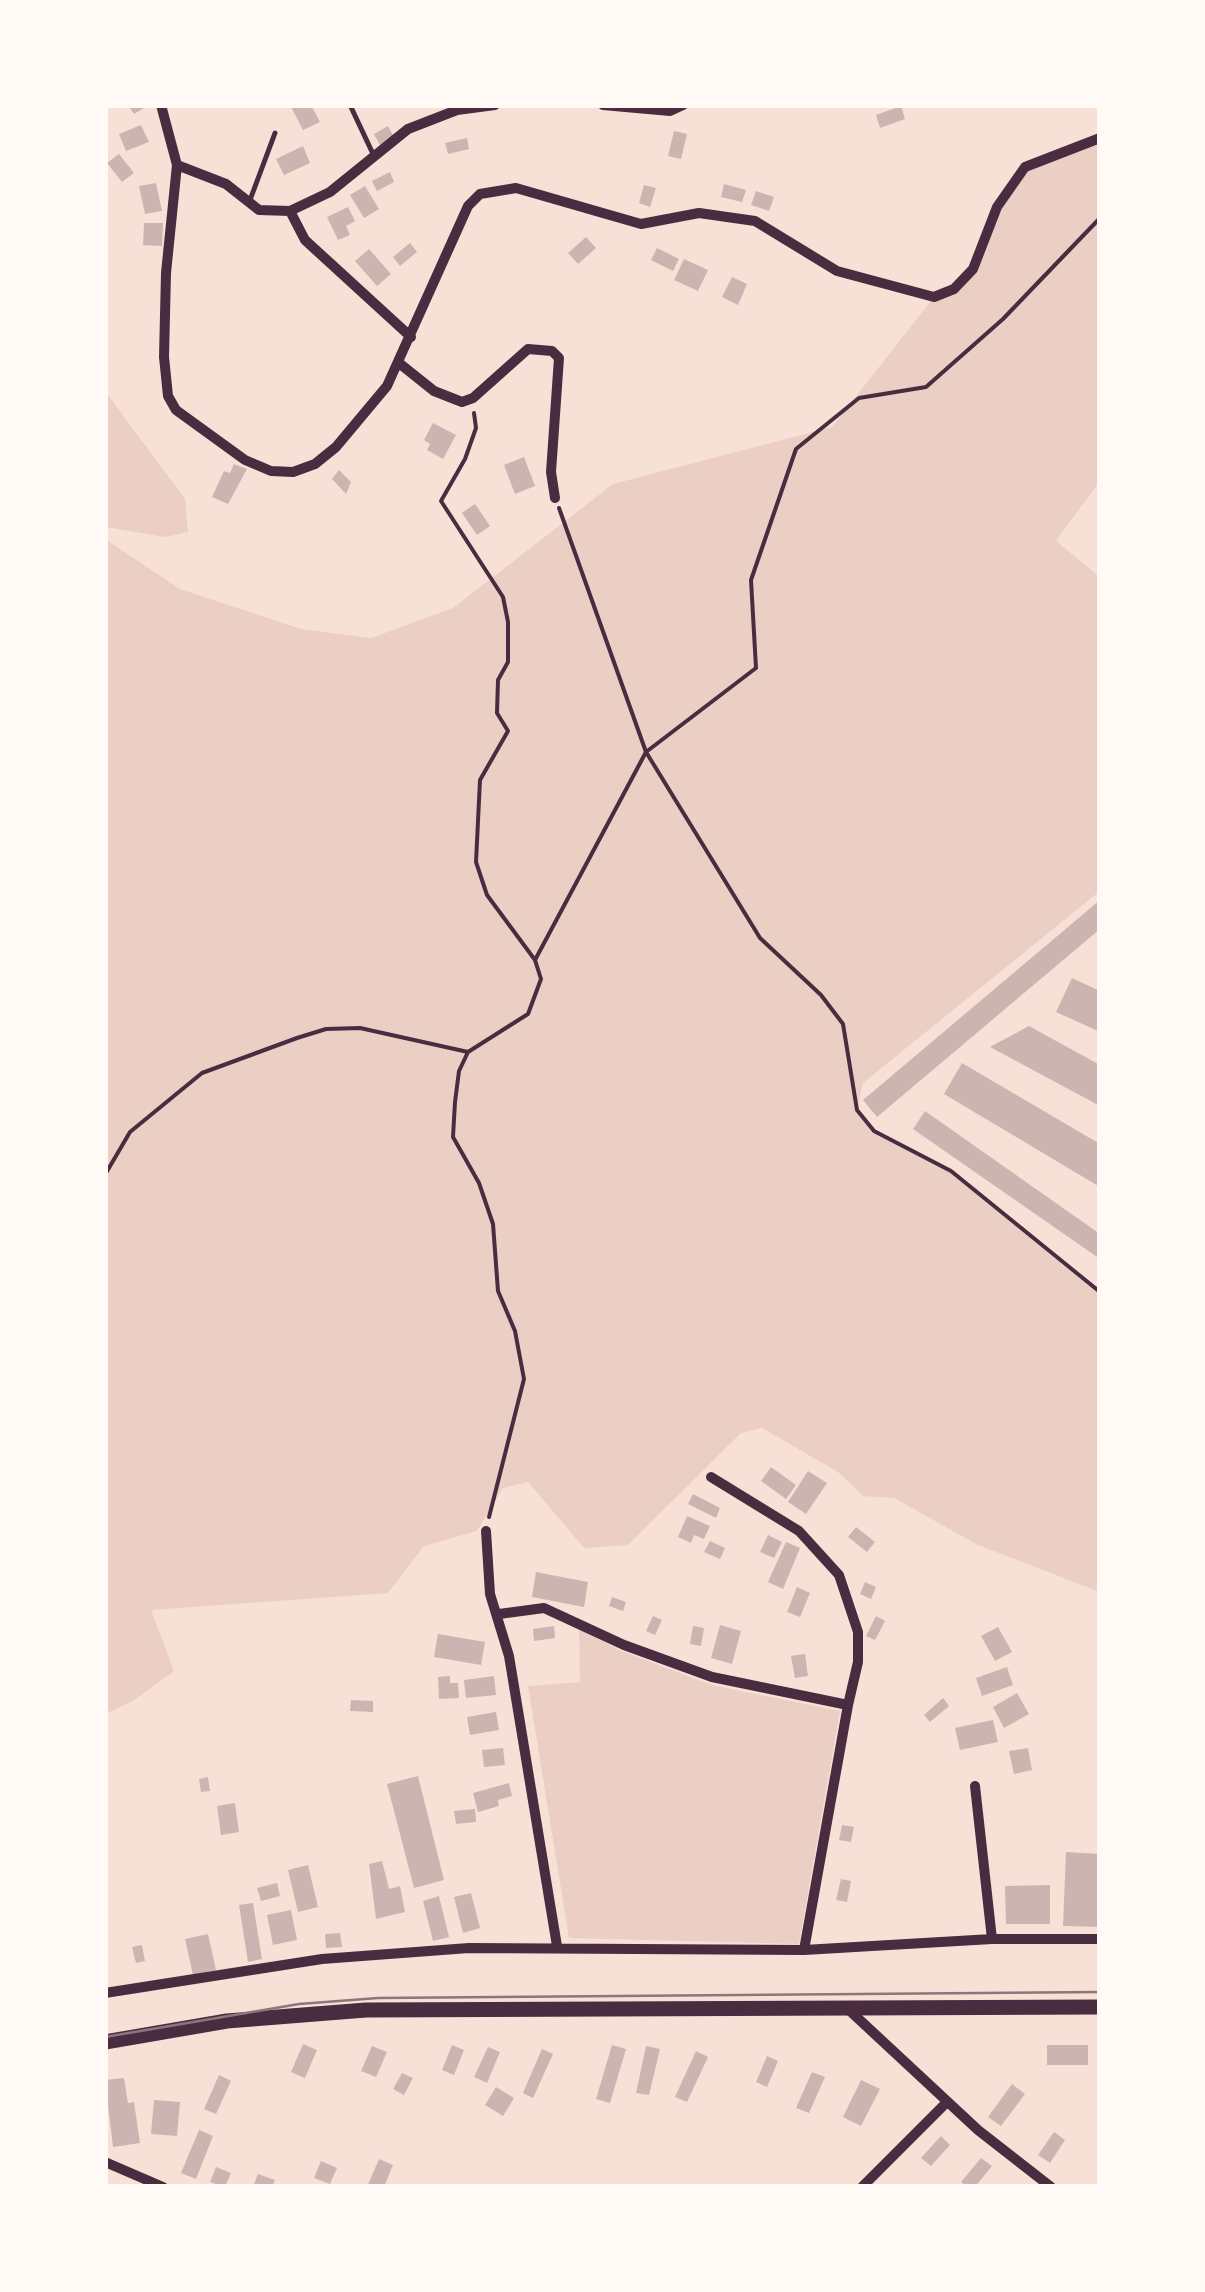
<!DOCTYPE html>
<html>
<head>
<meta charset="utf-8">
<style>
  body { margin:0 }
  #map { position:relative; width:1205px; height:2292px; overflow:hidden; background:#f7e1d7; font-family:Roboto,sans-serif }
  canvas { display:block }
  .frame { position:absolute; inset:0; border:108px solid #fffaf5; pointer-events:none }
</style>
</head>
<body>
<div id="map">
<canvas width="1205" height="2292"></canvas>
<div class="frame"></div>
</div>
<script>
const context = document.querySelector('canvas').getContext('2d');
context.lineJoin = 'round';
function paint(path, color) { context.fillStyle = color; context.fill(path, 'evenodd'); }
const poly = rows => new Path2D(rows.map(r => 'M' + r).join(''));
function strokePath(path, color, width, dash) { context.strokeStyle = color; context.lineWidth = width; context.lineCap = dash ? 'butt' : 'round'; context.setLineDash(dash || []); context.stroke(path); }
const green = poly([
  [1100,138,1100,481,1056,541,1100,577,1100,891,863,1083,857,1110,874,1131,951,1171,1100,1290,1100,1592,978,1545,894,1498,863,1496,838,1472,762,1428,741,1433,628,1545,584,1548,528,1482,503,1488,477,1531,424,1546,388,1593,151,1610,174,1671,133,1701,105,1714,105,539,180,589,301,629,371,638,453,608,613,484,832,427,934,297,973,269,997,207,1025,167],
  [105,391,185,499,188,532,165,537,105,527],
  [579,1628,619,1650,712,1685,840,1711,799,1944,569,1938,528,1686,580,1682]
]);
const building = poly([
  [128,105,149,105,134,114],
  [290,105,311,105,320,122,303,130],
  [901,106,905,119,880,128,876,115],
  [141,125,149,142,126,151,119,134],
  [388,126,394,137,380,145,374,134],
  [674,131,687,134,681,159,668,156],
  [467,138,469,149,448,154,445,143],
  [303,146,310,163,284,175,276,159],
  [119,154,134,173,122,182,107,163],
  [390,172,394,182,377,191,372,181],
  [156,183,162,211,145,214,139,186],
  [724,184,746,190,742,202,721,197],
  [644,185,656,188,650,207,639,203],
  [365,186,379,209,364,218,350,195],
  [756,191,774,197,769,211,751,205],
  [348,207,355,221,346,226,350,235,338,240,327,217],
  [144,223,163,223,162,246,143,245],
  [586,237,596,248,578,264,568,253],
  [410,243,417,252,400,266,393,257],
  [657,248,679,259,673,271,651,260],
  [369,249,391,274,377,286,355,261],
  [684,259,708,270,698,291,674,280],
  [732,277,747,284,738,305,722,297],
  [433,423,456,435,443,459,427,450,430,444,424,440],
  [524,457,535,486,515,494,504,465],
  [234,464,247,469,228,504,212,497,224,471,230,473],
  [339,470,351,482,346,494,332,479],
  [475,504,490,526,477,535,462,513],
  [1100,900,1100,929,877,1117,863,1100],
  [1072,978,1100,991,1100,1032,1056,1012],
  [1029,1026,1100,1065,1100,1106,990,1047],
  [962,1063,1100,1144,1100,1187,944,1094],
  [925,1111,1100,1234,1100,1259,913,1129],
  [771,1467,796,1485,786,1499,761,1481],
  [808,1471,827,1483,806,1514,788,1502],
  [693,1494,720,1508,716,1518,688,1504],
  [687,1516,710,1526,704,1539,694,1535,691,1543,678,1537],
  [856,1527,875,1542,867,1552,848,1537],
  [768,1535,782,1542,774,1558,760,1552],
  [710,1541,725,1548,720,1559,704,1552],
  [786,1542,800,1548,783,1589,768,1582],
  [536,1572,588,1582,584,1607,532,1597],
  [865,1582,876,1587,871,1599,860,1594],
  [797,1587,810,1593,800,1617,787,1612],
  [612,1597,626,1602,623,1611,609,1606],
  [653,1616,662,1620,655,1635,646,1631],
  [876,1616,885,1621,875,1640,866,1636],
  [720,1625,741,1631,732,1664,711,1658],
  [554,1626,555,1638,534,1641,533,1629],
  [693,1626,704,1628,701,1646,690,1644],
  [998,1627,1012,1652,995,1661,981,1636],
  [438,1634,485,1642,481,1665,434,1657],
  [805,1654,808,1676,795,1678,791,1656],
  [1007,1667,1013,1685,982,1696,976,1678],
  [450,1676,450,1683,458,1683,459,1698,439,1699,438,1677],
  [494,1676,496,1695,466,1698,464,1680],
  [1017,1693,1029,1714,1004,1728,993,1707],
  [943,1698,949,1706,930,1722,924,1715],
  [351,1700,373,1701,373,1712,350,1711],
  [496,1712,499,1730,470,1735,467,1717],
  [993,1720,998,1742,960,1750,955,1728],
  [503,1748,505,1765,484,1767,482,1750],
  [1028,1748,1032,1770,1014,1774,1009,1751],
  [418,1776,444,1880,414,1888,387,1784],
  [208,1777,210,1791,201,1792,199,1779],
  [509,1783,512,1796,498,1800,499,1806,478,1812,473,1793],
  [235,1803,239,1832,221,1835,217,1806],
  [475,1809,476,1822,456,1824,454,1811],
  [842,1825,854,1827,851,1842,839,1840],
  [1066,1852,1100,1854,1100,1927,1063,1926],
  [382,1861,389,1889,400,1886,405,1912,376,1919,369,1864],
  [308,1865,318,1907,298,1912,288,1870],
  [841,1879,851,1881,847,1902,836,1900],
  [277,1883,280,1896,261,1901,257,1888],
  [1050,1885,1050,1924,1006,1924,1005,1886],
  [471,1893,480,1928,463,1933,454,1897],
  [439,1896,449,1937,433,1941,423,1901],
  [253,1903,262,1959,248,1962,239,1905],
  [291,1910,297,1940,273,1945,267,1915],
  [340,1933,342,1947,326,1948,325,1934],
  [208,1934,216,1970,193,1975,185,1939],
  [142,1945,145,1961,136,1963,132,1947],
  [303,2044,317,2050,305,2078,291,2072],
  [452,2045,464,2050,454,2075,442,2070],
  [612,2045,626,2049,610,2103,596,2099],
  [1047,2045,1088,2045,1088,2065,1047,2065],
  [372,2046,387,2052,376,2077,361,2071],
  [646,2046,660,2049,649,2095,636,2093],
  [488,2047,500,2052,487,2083,474,2077],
  [542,2049,553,2054,533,2098,523,2093],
  [696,2051,708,2057,687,2102,675,2097],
  [767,2056,778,2061,767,2087,756,2082],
  [812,2072,825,2077,809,2113,796,2108],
  [402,2073,413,2078,404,2095,393,2089],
  [219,2075,231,2081,216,2114,204,2109],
  [124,2078,128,2103,134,2102,140,2143,113,2147,105,2080],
  [861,2080,880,2089,861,2126,843,2117],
  [1012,2084,1025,2094,1001,2126,988,2117],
  [496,2087,514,2098,503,2116,485,2105],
  [154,2100,180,2102,177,2136,151,2134],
  [199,2130,213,2136,196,2179,181,2173],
  [1054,2132,1065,2140,1050,2163,1038,2155],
  [941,2136,950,2145,931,2166,921,2158],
  [981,2158,992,2166,975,2187,967,2187,961,2182],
  [379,2159,393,2165,384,2187,367,2187],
  [321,2161,337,2168,330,2184,314,2178],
  [216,2167,231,2173,225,2187,210,2182],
  [258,2174,275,2180,272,2187,253,2187]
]);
const path = poly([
  [474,413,476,428,465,459,441,501,503,597,508,622,508,662,498,680,497,713,508,731,480,780,476,862,487,895,535,960,541,979,528,1014,468,1052,459,1071,455,1102,453,1137,479,1183,493,1224,498,1291,515,1331,524,1379,489,1517],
  [559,508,646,752,760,938,821,995,843,1024,857,1110,874,1131,951,1171,1100,1292],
  [535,960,646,752,756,668,751,580,796,449,859,398,926,387,1003,319,1100,218],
  [106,1173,130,1132,202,1073,297,1038,326,1029,360,1028,468,1052]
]);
const service = poly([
  [350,105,374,156],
  [250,200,275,133]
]);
const minor = poly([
  [161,105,177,165,166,273,164,357,168,396,176,410,245,460,271,471,293,472,315,464,336,447,387,386,468,206,480,194,516,188,641,224,699,213,755,221,837,271,934,297,954,289,973,269,997,207,1025,167,1100,138],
  [603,105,670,111,683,105],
  [177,165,226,184,259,210,290,211,330,192,408,129,457,110,495,105],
  [290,211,305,240,411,337],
  [399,363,434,391,462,402,473,398,528,349,552,351,559,358,551,472,555,498],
  [711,1477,799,1531,839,1575,858,1632,858,1662,848,1705],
  [486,1531,490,1594,509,1656,557,1946],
  [499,1614,544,1608,624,1645,712,1677,848,1705,804,1950],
  [975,1786,992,1939],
  [105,1993,322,1959,469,1948,804,1950,992,1939,1100,1939],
  [849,2010,978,2130,1051,2187],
  [105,2162,163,2187],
  [862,2187,947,2102]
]);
const secondary = poly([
  [105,2042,227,2021,366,2010,1100,2007]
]);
const tram = poly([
  [105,2037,299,2004,378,1998,1100,1992]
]);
paint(green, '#ebcfc5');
paint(building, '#ccb4b1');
strokePath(path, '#4a2c40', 4);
strokePath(service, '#4a2c40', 5);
strokePath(minor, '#4a2c40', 10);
strokePath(secondary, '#4a2c40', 15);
strokePath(tram, '#8f747c', 2.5);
</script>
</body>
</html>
